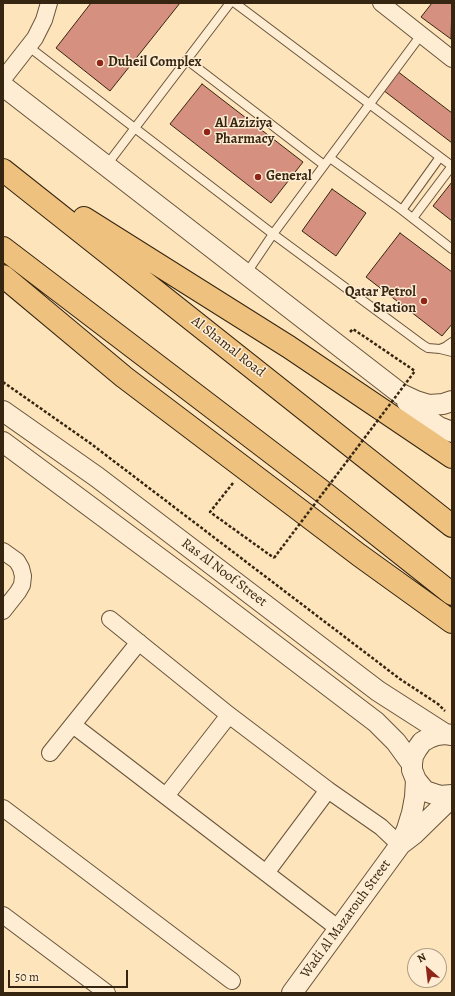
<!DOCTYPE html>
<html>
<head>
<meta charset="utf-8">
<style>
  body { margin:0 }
  #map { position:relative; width:455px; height:996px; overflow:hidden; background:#fde4bb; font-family:Alegreya,serif }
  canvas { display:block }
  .frame { position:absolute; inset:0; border:4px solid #362511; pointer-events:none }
  .north { position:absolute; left:407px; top:948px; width:40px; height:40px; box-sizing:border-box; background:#feedd3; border:1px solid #ae9d85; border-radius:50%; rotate:332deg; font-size:11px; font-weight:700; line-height:16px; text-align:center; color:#362511 }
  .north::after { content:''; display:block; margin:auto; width:14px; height:18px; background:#8f2418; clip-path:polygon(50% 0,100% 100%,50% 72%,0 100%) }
  .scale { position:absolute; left:8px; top:970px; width:120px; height:18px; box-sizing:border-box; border:2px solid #362511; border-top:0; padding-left:5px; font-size:12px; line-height:14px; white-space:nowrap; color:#362511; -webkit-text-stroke:3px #feedd3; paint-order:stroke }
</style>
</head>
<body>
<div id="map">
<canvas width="455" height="996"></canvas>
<div class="frame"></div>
<div class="north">N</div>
<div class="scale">50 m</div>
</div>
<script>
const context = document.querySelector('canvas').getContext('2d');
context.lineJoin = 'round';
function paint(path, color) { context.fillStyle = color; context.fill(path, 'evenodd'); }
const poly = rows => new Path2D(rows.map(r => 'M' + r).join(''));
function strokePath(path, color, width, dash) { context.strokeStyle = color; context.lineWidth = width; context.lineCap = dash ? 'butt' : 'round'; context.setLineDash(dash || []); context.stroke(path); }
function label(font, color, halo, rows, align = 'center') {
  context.font = font + ' Alegreya,serif'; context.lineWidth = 3; context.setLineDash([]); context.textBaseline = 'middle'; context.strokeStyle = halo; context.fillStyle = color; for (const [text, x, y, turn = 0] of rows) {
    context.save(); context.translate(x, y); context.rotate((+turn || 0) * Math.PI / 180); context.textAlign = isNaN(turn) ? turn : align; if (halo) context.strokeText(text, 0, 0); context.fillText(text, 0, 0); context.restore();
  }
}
const building = poly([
  [91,3,180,3,110,91,56,48,91,3],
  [432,3,452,3,451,39,421,17,432,3],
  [397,71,452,113,452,143,383,90,397,71],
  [202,84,303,162,271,203,170,124,202,84],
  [452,182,452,221,433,206,452,182],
  [332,189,366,213,336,256,302,231,332,189],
  [400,233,452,272,452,324,442,336,366,277,400,233]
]);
const path = poly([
  [350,332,353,329,415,371],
  [3,382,90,443,400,679,438,704,445,711],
  [233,483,210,512,274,558]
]);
const service = poly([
  [235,3,452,166],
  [29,47,273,234,423,345,428,348,440,349,445,347,452,342],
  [187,60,324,165],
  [330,158,402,210,452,249],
  [106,166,230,3],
  [402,210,440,157],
  [413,218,452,166],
  [246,274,273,234,421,35],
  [440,349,452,352]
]);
const minor = poly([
  [381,3,452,59],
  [3,79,35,38,44,20,49,3],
  [3,551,17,561,21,568,23,576,22,585,18,592,3,611],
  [110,619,229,715,328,790,381,827,400,845],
  [73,725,339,929],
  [50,753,139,642],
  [166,796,229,715],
  [3,808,232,981],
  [266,873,328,790],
  [3,915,107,993]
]);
const tertiary = poly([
  [3,86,401,394,416,401,429,405,443,404,452,401],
  [407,402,417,412,439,427,452,432],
  [3,411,97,477,378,691,445,734],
  [3,442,205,592,376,722,396,742,412,764],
  [452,735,445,734,437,735,429,738,422,742,417,749,413,756,412,764,412,770,416,780,425,791,440,796,452,795],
  [401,844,414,834,452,797],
  [292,993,400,845,407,829,412,813,415,797,416,780]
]);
const motorway = poly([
  [3,170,452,526],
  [84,218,289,347,452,457],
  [3,248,327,495,452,594],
  [3,276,124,377,359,555,452,622]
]);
const pathBridge = poly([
  [274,558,415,371]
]);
const markers = [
  [100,63,4,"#8f2418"],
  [207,132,4,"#8f2418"],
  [258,177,4,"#8f2418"],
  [424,301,4,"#8f2418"]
];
const poiNames = [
  ["Duheil Complex",108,63],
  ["Al Aziziya",215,124],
  ["Pharmacy",215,140],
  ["General",266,177],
  ["Qatar Petrol",416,293,"right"],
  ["Station",416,309,"right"]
];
const streetNames = [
  ["Al Shamal Road",228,347,38],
  ["Ras Al Noof Street",224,573,37],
  ["Wadi Al Mazarouh Street",346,919,-54]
];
paint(building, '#d6907f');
strokePath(building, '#362511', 1);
strokePath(service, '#68553c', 10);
strokePath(minor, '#68553c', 18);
strokePath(tertiary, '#68553c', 22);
strokePath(motorway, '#362511', 24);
strokePath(path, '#362511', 2.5, [3, 2]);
strokePath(service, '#feedd3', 8);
strokePath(minor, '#feedd3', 16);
strokePath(tertiary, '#feedd3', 20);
strokePath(motorway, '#eec27e', 22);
strokePath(pathBridge, '#362511', 2.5, [3, 2]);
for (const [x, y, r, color] of markers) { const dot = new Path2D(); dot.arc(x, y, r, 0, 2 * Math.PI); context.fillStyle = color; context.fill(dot); strokePath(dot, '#feedd3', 1.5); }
label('bold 14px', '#362511', '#feedd3', poiNames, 'left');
label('14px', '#362511', '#feedd3', streetNames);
</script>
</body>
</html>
